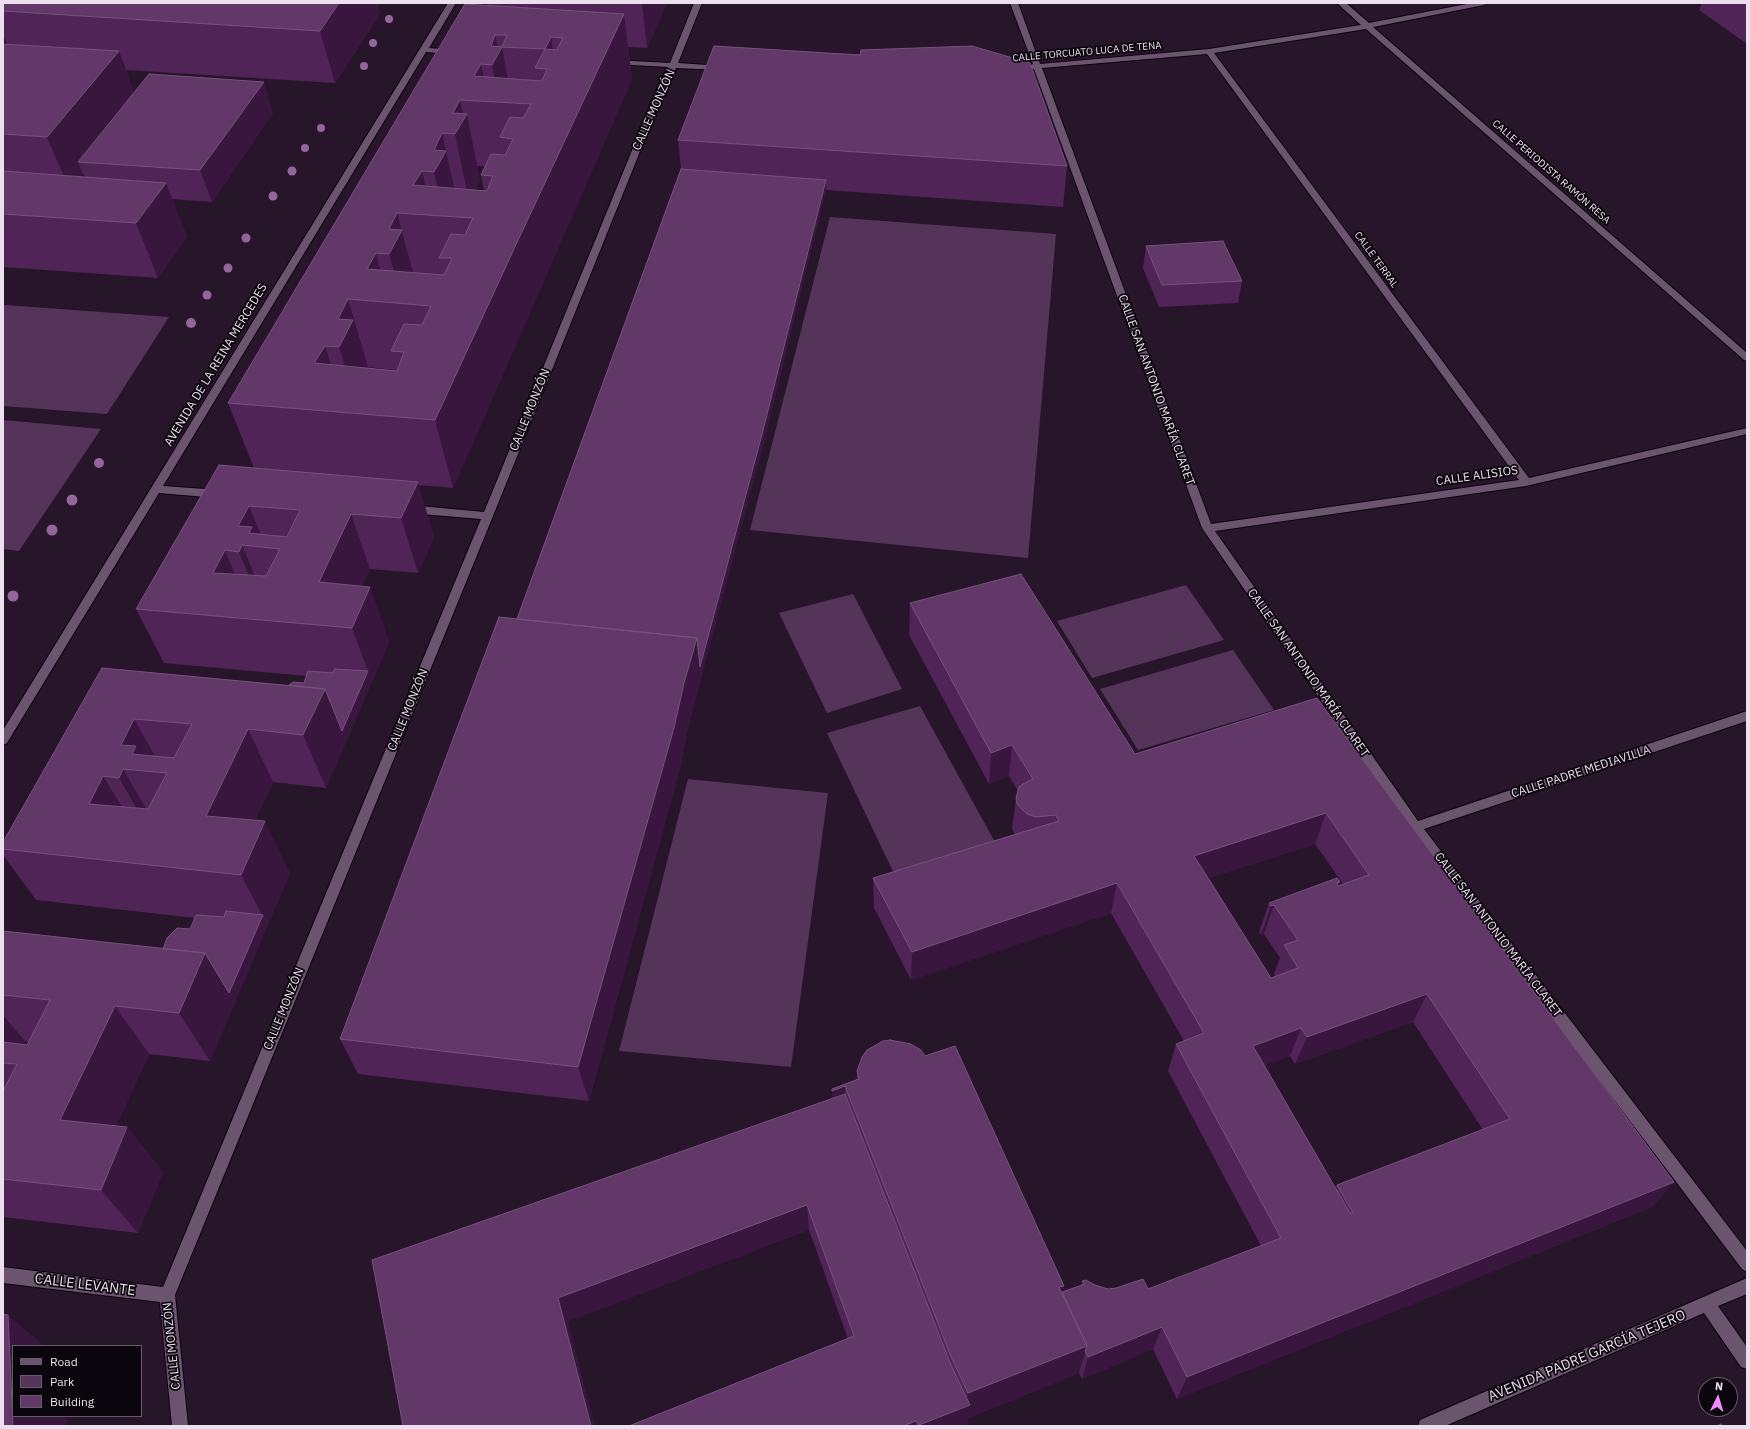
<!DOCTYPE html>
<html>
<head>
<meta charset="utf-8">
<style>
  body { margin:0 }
  #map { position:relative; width:1750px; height:1429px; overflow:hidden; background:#27152a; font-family:"IBM Plex Sans",sans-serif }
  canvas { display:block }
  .frame { position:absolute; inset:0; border:4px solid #ecdfee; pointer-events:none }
  .legend { position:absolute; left:12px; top:1345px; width:130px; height:72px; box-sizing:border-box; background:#0b050d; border:1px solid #655c67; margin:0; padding:5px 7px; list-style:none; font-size:12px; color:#ecdfee }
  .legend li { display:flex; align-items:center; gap:8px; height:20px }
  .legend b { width:20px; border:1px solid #655c67 }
  .north { position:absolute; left:1698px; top:1377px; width:40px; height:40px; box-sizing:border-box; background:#0b050d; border:1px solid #655c67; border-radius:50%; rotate:5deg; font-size:11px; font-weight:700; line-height:16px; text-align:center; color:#ecdfee }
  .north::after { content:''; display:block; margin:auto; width:14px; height:18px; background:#eb8dfb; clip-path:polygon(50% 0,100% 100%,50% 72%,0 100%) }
</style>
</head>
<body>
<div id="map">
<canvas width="1750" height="1429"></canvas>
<div class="frame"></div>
<ul class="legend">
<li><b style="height:5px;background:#6b556e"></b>Road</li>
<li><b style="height:11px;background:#543559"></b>Park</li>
<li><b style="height:11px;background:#613868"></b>Building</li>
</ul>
<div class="north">N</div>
</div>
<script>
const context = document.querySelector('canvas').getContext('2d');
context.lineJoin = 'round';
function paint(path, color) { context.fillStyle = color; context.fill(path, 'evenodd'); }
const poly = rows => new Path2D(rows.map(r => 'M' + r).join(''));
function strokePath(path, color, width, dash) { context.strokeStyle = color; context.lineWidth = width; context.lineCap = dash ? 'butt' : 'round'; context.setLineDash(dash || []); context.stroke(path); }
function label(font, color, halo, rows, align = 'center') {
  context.font = font + ' "IBM Plex Sans",sans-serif'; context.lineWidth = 3.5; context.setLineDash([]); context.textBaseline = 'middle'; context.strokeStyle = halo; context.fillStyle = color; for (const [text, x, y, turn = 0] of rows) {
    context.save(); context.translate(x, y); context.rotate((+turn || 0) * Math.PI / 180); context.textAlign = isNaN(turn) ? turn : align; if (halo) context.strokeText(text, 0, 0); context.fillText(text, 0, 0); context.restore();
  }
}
const green = poly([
  [830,217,1056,234,1028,558,750,530],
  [3,305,5,305,169,317,107,414,3,406],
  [3,420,101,429,19,551,3,549],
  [1186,585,1224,640,1092,678,1057,621],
  [853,594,902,689,827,713,779,613],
  [1233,650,1274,710,1138,750,1100,689],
  [920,706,1001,853,899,884,827,733],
  [688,779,828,793,791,1067,619,1051]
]);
const minor = poly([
  [448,3,456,3,429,48,452,50,456,52,452,54,426,52,163,486,219,490,223,491,224,494,223,497,219,498,159,493,7,743,3,745,3,730,448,3],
  [694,3,702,3,678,63,722,66,726,68,722,70,676,68,668,82,493,516,175,1295,188,1426,172,1426,160,1302,3,1283,3,1267,163,1287,481,519,409,513,405,512,404,509,405,506,409,505,484,512,660,82,668,67,614,64,610,62,614,60,670,63,694,3],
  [1010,3,1018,3,1040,64,1209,49,1361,25,1337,3,1346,3,1369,23,1472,3,1488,3,1484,5,1373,27,1747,353,1747,361,1744,360,1366,29,1214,53,1529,478,1747,428,1747,434,1526,486,1215,531,1418,821,1747,711,1747,721,1424,829,1747,1251,1747,1272,1742,1269,1411,831,1202,528,1034,69,1030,69,1026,67,1033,64,1010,3],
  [1207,54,1519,480,1211,524,1042,68,1207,54],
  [1747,1278,1747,1294,1718,1306,1747,1347,1747,1369,1741,1367,1704,1313,1445,1426,1418,1426,1420,1420,1747,1278]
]);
const trees = [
  [389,19,4],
  [373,43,4],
  [364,66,4],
  [321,128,4],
  [305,148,4],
  [292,171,4.5],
  [273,196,4.5],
  [246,238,4.5],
  [228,268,4.5],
  [207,295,4.5],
  [191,323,5],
  [99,463,5],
  [72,500,5.5],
  [52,530,5.5],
  [13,596,5.5]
];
const wall = poly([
  [3,3,378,3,380,14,335,83,126,70,134,92,273,113,212,202,172,199,187,237,158,278,3,267,3,44,7,44,3,36],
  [83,174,85,177,81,177],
  [487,3,667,3,647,48,628,47,632,79,527,319,453,488,418,485,434,537,418,573,370,569,362,586,370,587,389,642,326,788,273,782,255,821,290,873,210,1061,149,1054,116,1126,127,1127,163,1172,138,1233,3,1217,3,931,163,949,190,929,195,918,36,900,3,855,3,842,102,668,289,685,304,683,306,676,164,663,136,609,254,468,228,403,487,6],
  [477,166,485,166,481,175,484,191,475,190,480,181],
  [368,367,396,370,397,371,368,368],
  [25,1041,29,1041,27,1045,23,1045],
  [1702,3,1747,3,1747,44,1699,10],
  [678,140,1067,166,1063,207,826,190,762,449,689,723,680,768,589,1101,358,1074,340,1039,517,619,681,169],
  [1146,246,1242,281,1238,303,1159,307,1143,268],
  [910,603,1135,754,1317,698,1674,1182,1652,1207,1177,1399,1153,1349,1082,1379,1079,1373,968,1418,967,1425,966,1426,629,1426,848,1339,809,1230,568,1321,403,1426,832,1098,832,1089,857,1079,857,1071,1062,1292,1081,1286,1082,1281,1108,1289,1148,1289,1261,1246,1168,1071,1176,1044,1184,1041,1111,913,911,980,874,908,873,878,1015,835,1012,829,1016,798,1018,791,1009,776,989,784,909,635],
  [1315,844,1343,884,1338,885,1340,882,1269,903,1259,932,1261,935,1264,934,1280,958,1274,974,1275,976,1271,978,1209,878],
  [1413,1022,1483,1130,1337,1185,1335,1188,1264,1065,1290,1056,1295,1064]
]);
const shadedWall = poly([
  [339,3,378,3,380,14,335,83,320,31],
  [642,3,667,3,647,48],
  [624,14,632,79,527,319,453,488,435,420,513,251],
  [495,35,499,52,502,47,512,102,499,102,492,65,491,46],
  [551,37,561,102,545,49],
  [119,51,139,104,78,162,83,174,70,191,47,137],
  [481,64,488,101,474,76],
  [264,82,273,113,212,202,200,170],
  [460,100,464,119,467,114,480,181,469,201,455,134,453,113],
  [442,133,457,200,444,216,434,172,434,150],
  [422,171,432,216,413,185],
  [826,180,826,191,762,449,689,723,680,768,589,1101,578,1067,684,683],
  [166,183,187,237,158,278,136,223],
  [397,213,420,298,403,303,389,254,389,229],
  [376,253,389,302,367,269],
  [348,299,368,367,360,413,339,347,338,319],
  [325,346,346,412,314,363],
  [418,482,434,537,418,573,401,518],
  [249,506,266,547,238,526],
  [351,514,370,569,344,627,319,582],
  [242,545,265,600,262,607,239,552],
  [225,550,248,605,213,573],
  [370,587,389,642,326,788,303,735,325,689,368,671,352,628],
  [134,719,164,772,135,770,121,745],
  [248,729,273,782,234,868,206,816],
  [1012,745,1009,776,989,784,991,753],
  [123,769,154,822,150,831,119,778],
  [103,776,135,828,89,804],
  [1326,813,1315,844,1187,885,1194,856],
  [265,821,290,873,268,926,241,875],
  [1117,883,1111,913,911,980,912,952],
  [1274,905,1264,934,1261,935,1271,906],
  [263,915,268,926,210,1061,179,1013,205,953],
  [1427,994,1413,1022,1295,1064,1307,1037],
  [115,1006,149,1054,98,1165,60,1120],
  [3,1015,25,1041,14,1064,3,1063],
  [1301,1028,1290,1056,1243,1073,1253,1046],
  [845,1086,846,1120,834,1125,832,1091],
  [127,1127,163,1172,138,1233,101,1190],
  [1674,1182,1652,1207,1177,1399,1187,1377],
  [807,1205,809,1230,568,1321,595,1426,591,1426,558,1298],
  [1064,1286,1060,1300,1059,1287],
  [8,1315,44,1346,13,1346,13,1416,66,1416,67,1426,13,1426],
  [1162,1327,1153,1349,1082,1379,1088,1357],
  [1087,1346,1079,1373,968,1418,967,1425,966,1426,919,1426,919,1425,966,1406,968,1393],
  [916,1421,916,1426,903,1426]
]);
const building = poly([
  [3,3,339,3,320,31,3,11,3,3],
  [465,4,624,14,513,251,435,420,228,403,465,4],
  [495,35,507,35,502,47,545,49,535,68,547,69,542,81,474,76,481,64,492,65,502,47,491,46,495,35],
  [551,37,563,38,557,50,545,49,551,37],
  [460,100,531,104,523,118,510,117,500,137,513,139,505,155,491,154,481,175,493,176,487,191,413,185,422,171,434,172,446,151,434,150,442,133,455,134,467,114,453,113,460,100],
  [397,213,473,218,465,235,451,234,439,258,452,258,444,275,367,269,376,253,389,254,402,230,389,229,397,213],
  [348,299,431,306,422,325,404,324,391,351,404,352,397,371,314,363,325,346,339,347,353,320,338,319,348,299],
  [3,44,119,51,47,137,3,134,3,44],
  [714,46,860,55,861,50,972,46,1030,63,1067,166,678,140,714,46],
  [149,74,264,82,200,170,78,162,149,74],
  [681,169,826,180,761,438,700,667,697,638,517,619,681,169],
  [3,171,166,183,136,223,3,214,3,171],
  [1223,241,1242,281,1162,285,1146,246,1223,241],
  [219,465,418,482,401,518,351,514,319,582,370,587,352,628,136,609,219,465],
  [249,506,300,510,287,537,249,533,252,527,238,526,249,506],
  [242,545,280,549,266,576,213,573,225,550,239,552,242,545],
  [1021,574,1135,754,1317,698,1674,1182,1187,1377,1162,1327,1088,1357,1085,1351,1087,1346,1062,1292,1085,1284,1082,1281,1086,1280,1095,1285,1108,1289,1116,1288,1143,1279,1148,1289,1281,1238,1176,1044,1204,1033,1117,883,912,952,873,878,1059,821,1056,815,1036,817,1027,814,1017,804,1016,798,1019,787,1023,784,1033,779,1012,745,991,753,910,603,1021,574],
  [1326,813,1369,875,1338,886,1337,883,1340,882,1337,878,1269,903,1271,906,1274,905,1298,940,1284,945,1298,968,1271,978,1194,856,1326,813],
  [1427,994,1510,1119,1337,1185,1353,1213,1350,1213,1253,1046,1301,1028,1307,1037,1427,994],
  [499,617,697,638,684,683,674,728,578,1067,340,1039,499,617],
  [102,668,325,689,303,735,248,729,206,816,265,821,241,875,3,849,3,842,102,668],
  [134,719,192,724,174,758,132,754,136,746,121,745,134,719],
  [123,769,167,773,148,809,89,804,103,776,119,778,123,769],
  [335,669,368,671,342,731,325,689,289,685,293,682,304,683,308,671,333,673,335,669],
  [226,911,263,915,229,993,205,953,163,949,167,938,177,928,190,929,196,915,224,917,226,911],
  [3,931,205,953,179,1013,115,1006,60,1120,127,1127,101,1190,3,1179,3,1091,17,1064,3,1063,3,1042,27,1045,50,1000,3,995,3,931],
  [890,1040,911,1044,921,1050,925,1056,955,1046,1064,1286,1059,1287,1087,1346,968,1393,952,1359,845,1086,832,1091,832,1089,859,1079,857,1071,862,1057,867,1050,883,1041,890,1040],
  [845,1094,951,1365,970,1405,919,1425,916,1421,903,1426,629,1426,854,1336,807,1205,558,1298,591,1426,403,1426,372,1260,845,1094],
  [3,1314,8,1315,13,1426,3,1426,3,1314],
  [1721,1424,1723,1426,1717,1426,1721,1424]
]);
const farStreetnames = [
  ["CALLE TORCUATO LUCA DE TENA",1087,52,-5],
  ["CALLE PERIODISTA RAMÓN RESA",1551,172,41],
  ["CALLE TERRAL",1376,260,54]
];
const streetNames = [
  ["CALLE MONZÓN",654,110,-66],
  ["AVENIDA DE LA REINA MERCEDES",216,365,-59],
  ["CALLE SAN ANTONIO MARÍA CLARET",1156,390,70],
  ["CALLE MONZÓN",530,410,-68],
  ["CALLE ALISIOS",1477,476,-8],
  ["CALLE SAN ANTONIO MARÍA CLARET",1308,673,55],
  ["CALLE MONZÓN",408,710,-68],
  ["CALLE PADRE MEDIAVILLA",1581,772,-18],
  ["CALLE SAN ANTONIO MARÍA CLARET",1498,935,53],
  ["CALLE MONZÓN",284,1009,-68],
  ["CALLE MONZÓN",172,1346,-96]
];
const nearStreetnames = [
  ["CALLE LEVANTE",85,1285,7],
  ["AVENIDA PADRE GARCÍA TEJERO",1587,1356,-23]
];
paint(green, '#543559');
strokePath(minor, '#0f0212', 2);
paint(minor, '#6b556e');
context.fillStyle = '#94659c';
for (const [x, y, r] of trees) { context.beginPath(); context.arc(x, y, r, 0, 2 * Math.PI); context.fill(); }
paint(wall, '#502457');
paint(shadedWall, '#38163e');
paint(building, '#613868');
strokePath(building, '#76527d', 1);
label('10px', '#ecdfee', '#0b050d', farStreetnames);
label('12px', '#ecdfee', '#0b050d', streetNames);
label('14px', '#ecdfee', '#0b050d', nearStreetnames);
</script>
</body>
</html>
